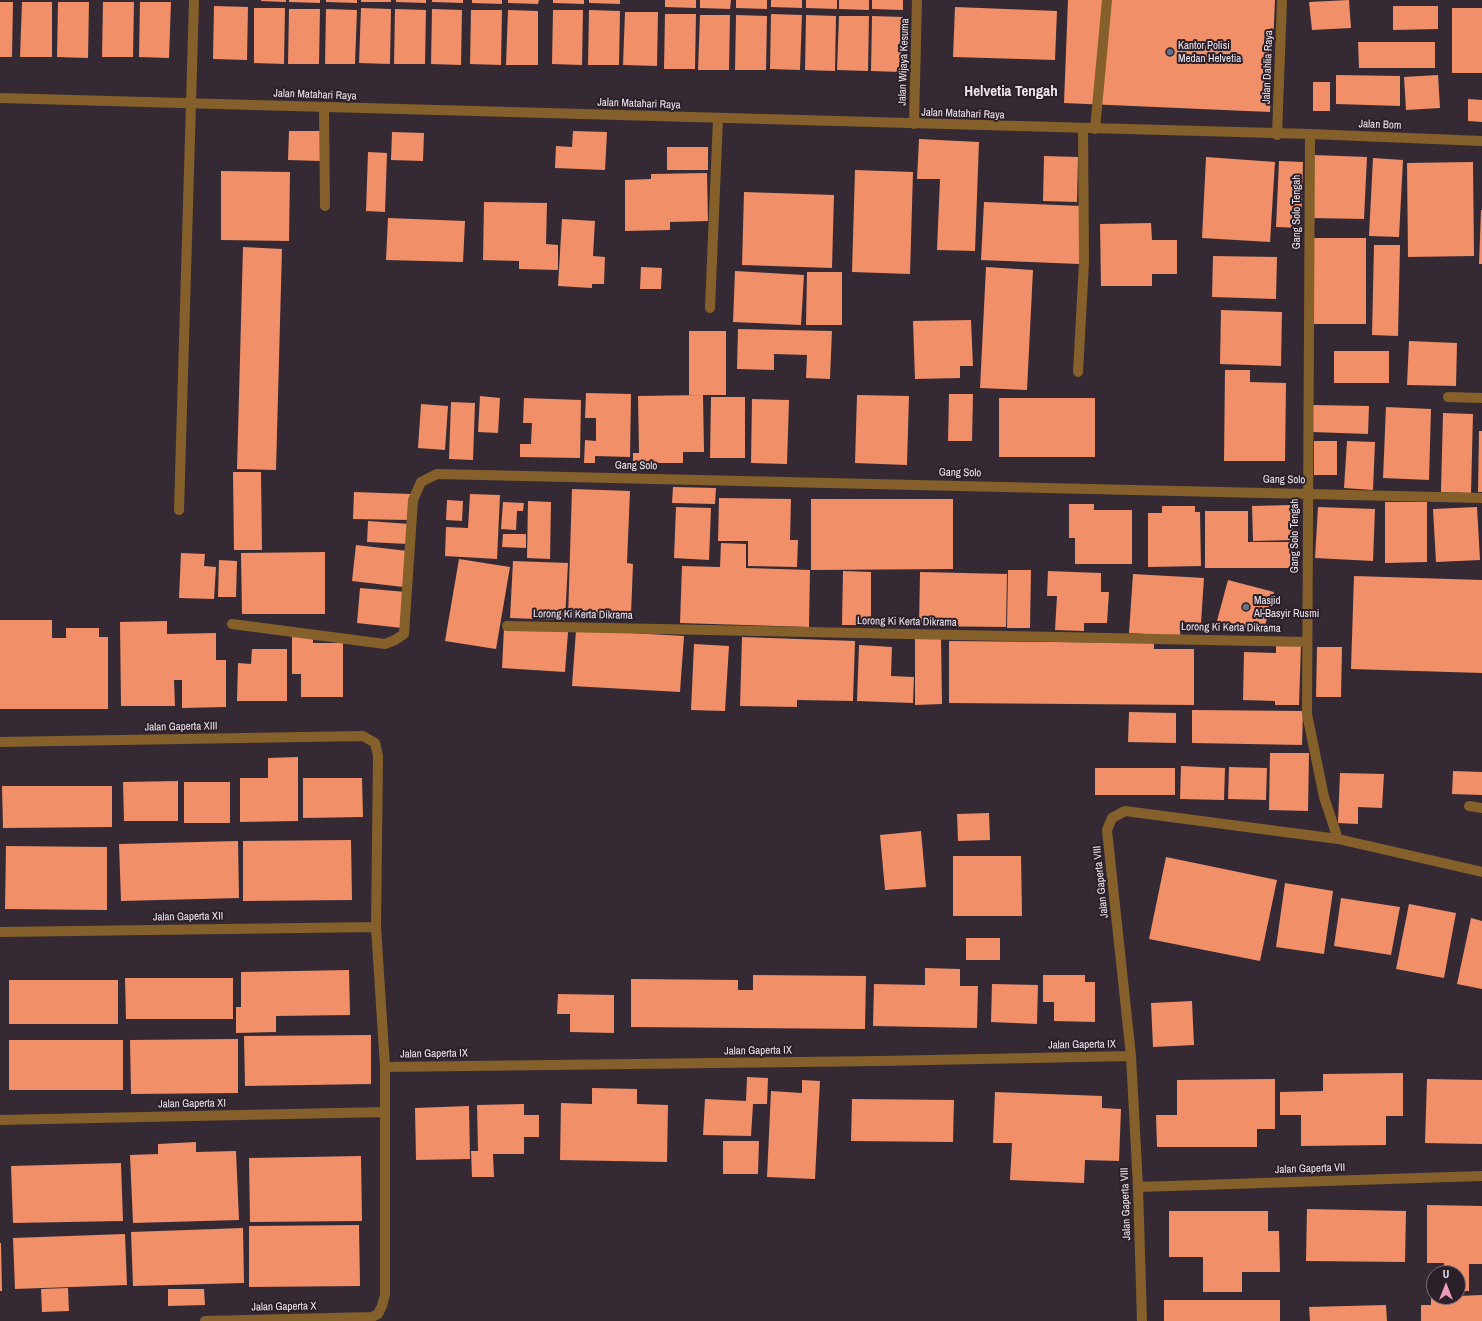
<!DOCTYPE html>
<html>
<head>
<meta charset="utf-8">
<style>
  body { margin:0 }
  #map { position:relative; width:1482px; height:1321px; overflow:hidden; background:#352a34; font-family:"Archivo Narrow",sans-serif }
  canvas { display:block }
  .north { position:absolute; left:1426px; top:1265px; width:40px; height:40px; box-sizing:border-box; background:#2b202a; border:1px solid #796f78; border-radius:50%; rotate:0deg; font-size:11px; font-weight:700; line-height:16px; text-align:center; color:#eee6ed }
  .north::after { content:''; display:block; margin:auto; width:14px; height:18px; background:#ef9ab9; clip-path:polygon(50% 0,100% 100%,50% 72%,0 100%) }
</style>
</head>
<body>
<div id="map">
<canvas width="1482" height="1321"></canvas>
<div class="north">U</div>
</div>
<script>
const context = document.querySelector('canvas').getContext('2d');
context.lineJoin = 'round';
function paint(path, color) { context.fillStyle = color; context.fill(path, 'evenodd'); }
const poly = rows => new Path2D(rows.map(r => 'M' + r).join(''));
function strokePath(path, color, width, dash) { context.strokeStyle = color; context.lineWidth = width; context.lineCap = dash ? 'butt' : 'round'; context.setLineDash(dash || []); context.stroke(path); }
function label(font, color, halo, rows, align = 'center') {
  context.font = font + ' "Archivo Narrow",sans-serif'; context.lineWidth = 4; context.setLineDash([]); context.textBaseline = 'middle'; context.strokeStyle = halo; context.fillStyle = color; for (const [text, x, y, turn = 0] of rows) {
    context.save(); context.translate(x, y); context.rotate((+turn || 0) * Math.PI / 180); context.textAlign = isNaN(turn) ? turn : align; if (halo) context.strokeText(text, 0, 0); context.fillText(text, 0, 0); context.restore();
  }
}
const building = poly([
  [261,0,286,0,286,2,261,1],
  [289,0,320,0,320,3,289,2],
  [326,0,357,0,357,3,326,2],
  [361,0,391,0,391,2,361,2],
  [396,0,426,0,426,3,396,2],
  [432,0,463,0,463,3,432,2],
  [472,0,502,0,502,4,472,3],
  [508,0,539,0,538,4,508,3],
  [553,0,584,0,584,4,553,3],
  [589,0,620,0,620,4,589,3],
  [665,0,696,0,696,8,665,7],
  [700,0,731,0,730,9,700,8],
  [736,0,767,0,767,9,736,8],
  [771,0,802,0,802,8,771,7],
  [806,0,837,0,837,9,806,8],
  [839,0,869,0,869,10,839,9],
  [872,0,903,0,903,10,872,9],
  [1068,0,1275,0,1270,112,1064,103],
  [1349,0,1351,28,1312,30,1309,2],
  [0,2,13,2,12,57,0,57],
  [22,2,52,2,52,57,20,57],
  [58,2,89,2,88,58,57,57],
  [103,2,134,2,133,57,102,57],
  [140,2,171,2,169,58,139,57],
  [214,6,248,7,247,60,213,59],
  [1393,6,1438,6,1438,29,1393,30],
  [955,7,1057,11,1055,60,953,57],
  [254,8,285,8,284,64,254,63],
  [361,8,391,9,390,64,359,63],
  [1452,8,1482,8,1482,73,1452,73],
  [289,9,320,9,319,64,288,64],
  [326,9,357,10,355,64,325,64],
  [395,9,426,10,425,64,394,64],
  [432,9,462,10,461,65,431,64],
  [471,10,502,10,501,65,470,64],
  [508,10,538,11,538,65,506,65],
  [553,10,583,10,582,65,552,64],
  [589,10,620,11,619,65,588,65],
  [625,12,658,12,657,66,623,65],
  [665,14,696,14,695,69,664,69],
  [771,14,802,15,800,70,770,69],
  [700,15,730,15,729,70,698,70],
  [736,15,767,16,766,70,735,70],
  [806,15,836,16,835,71,805,70],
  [839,16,869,16,868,71,837,70],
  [872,16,903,17,901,72,871,71],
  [1358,42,1435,42,1435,68,1359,68],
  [1336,75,1400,76,1400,106,1336,104],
  [1438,75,1440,108,1406,110,1404,77],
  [1313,82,1330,82,1330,111,1313,111],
  [1468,99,1482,100,1482,122,1468,121],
  [289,131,321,131,320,161,288,160],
  [573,131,607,132,605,170,555,168,556,146,572,147],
  [392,132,424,133,423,161,391,160],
  [919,139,979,142,975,251,937,250,940,179,917,179],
  [667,147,708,147,708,170,667,170],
  [368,152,387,153,385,212,366,211],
  [1313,155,1367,157,1364,219,1311,218],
  [1044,156,1078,157,1077,202,1043,201],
  [1206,157,1275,162,1270,242,1202,238],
  [1373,158,1403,160,1399,237,1369,236],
  [1279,161,1303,162,1301,228,1276,227],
  [1473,162,1474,256,1408,257,1407,163],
  [855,170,913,172,910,274,852,272],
  [221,171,290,172,289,241,221,240],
  [707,173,708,221,670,222,670,230,625,231,625,180,651,179,651,174],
  [744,192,834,195,832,268,742,265],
  [484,202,547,203,546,244,558,245,558,270,519,269,519,261,483,260],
  [984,202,1082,206,1079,264,981,260],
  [1481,210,1482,210,1482,264,1479,264],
  [388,218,465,221,463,262,386,260],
  [562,219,595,221,593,256,605,257,604,284,592,284,592,288,558,286],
  [1151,223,1152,240,1177,240,1177,274,1152,274,1152,286,1101,286,1100,224],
  [1314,238,1366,238,1366,324,1314,324],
  [1374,245,1400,245,1398,336,1372,335],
  [243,247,282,249,276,470,237,469],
  [1213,256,1277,257,1276,299,1212,297],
  [641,267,662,268,661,289,640,289],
  [986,267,1033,270,1027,390,980,388],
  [735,271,804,275,801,325,733,322],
  [807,272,842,272,842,325,806,325],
  [1221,310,1282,312,1281,366,1220,364],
  [971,320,973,366,960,366,960,378,915,379,913,321],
  [738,329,832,331,830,379,806,378,807,355,774,354,774,370,737,369],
  [689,331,726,331,726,395,689,395],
  [1409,341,1457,343,1456,386,1407,385],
  [1334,351,1389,351,1389,383,1334,383],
  [1225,370,1250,370,1250,382,1286,383,1285,461,1224,461],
  [586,393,631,394,630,457,595,456,595,463,584,463,585,440,596,441,596,418,585,418],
  [949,394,973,394,972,441,948,441],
  [703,395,704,452,683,452,683,463,649,463,649,470,633,470,633,453,639,453,638,396],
  [857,395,909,396,907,465,855,463],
  [480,396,500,398,498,433,478,432],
  [711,397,745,397,745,458,710,458],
  [524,398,581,400,580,458,520,457,520,444,531,444,532,423,523,423],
  [999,398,1095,398,1095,457,999,457],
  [752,399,789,400,787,464,751,463],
  [451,402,475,403,473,460,449,459],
  [421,404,448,406,445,450,418,448],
  [1313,405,1369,406,1368,434,1312,432],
  [1386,407,1431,409,1429,480,1383,478],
  [1443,413,1473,414,1471,493,1441,492],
  [1479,431,1482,431,1482,492,1478,492],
  [1314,441,1337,441,1337,475,1314,475],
  [1347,441,1375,442,1373,490,1344,488],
  [233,472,261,472,262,550,234,550],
  [673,487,716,488,715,504,672,503],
  [572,489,630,491,627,563,633,564,631,614,599,613,598,619,568,618],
  [354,492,411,494,410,520,353,519],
  [470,494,500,495,497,559,445,556,446,527,468,528],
  [719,498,791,499,790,540,798,540,797,567,748,566,748,541,718,541],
  [811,499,953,499,953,569,811,570],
  [447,500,463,501,462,521,446,520],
  [528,501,551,502,550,559,527,558],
  [503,502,524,503,523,511,517,511,516,530,501,529],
  [1385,502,1427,502,1427,562,1385,563],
  [1069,504,1094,504,1094,510,1132,510,1132,564,1075,564,1075,538,1069,538],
  [1292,505,1293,540,1253,541,1252,506],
  [1162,506,1195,506,1195,512,1200,512,1201,566,1148,567,1148,513,1162,513],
  [676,507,711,508,709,560,674,558],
  [1318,507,1375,509,1373,561,1315,558],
  [1477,507,1480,560,1436,562,1433,509],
  [1205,511,1248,511,1248,542,1293,542,1293,568,1205,568],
  [368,521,410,524,408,544,367,542],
  [503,534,526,534,526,548,502,547],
  [721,543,746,544,746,568,810,570,809,627,680,623,682,566,720,567],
  [356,545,408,551,403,587,352,581],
  [325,552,325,614,242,614,241,553],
  [181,553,205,554,204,566,216,567,214,599,179,598],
  [459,559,510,567,496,649,445,641],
  [219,560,237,561,236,597,218,597],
  [513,561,568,563,565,620,510,618],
  [1008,570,1031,570,1030,628,1007,628],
  [843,571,871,572,871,625,842,625],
  [1048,571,1101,573,1101,592,1109,592,1107,623,1084,623,1084,631,1055,630,1057,596,1047,596],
  [920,572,1007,574,1006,627,919,626],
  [1133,574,1204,578,1201,623,1181,622,1180,636,1129,633],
  [1354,576,1482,580,1482,673,1351,669],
  [1228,580,1274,592,1263,633,1217,621],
  [360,588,406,592,402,628,357,623],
  [0,620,52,620,52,638,66,638,66,628,99,628,99,637,108,637,108,709,0,709],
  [167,621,167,634,216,633,216,660,226,660,226,707,182,708,182,680,174,680,175,706,121,706,120,622],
  [504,628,568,632,565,672,502,668],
  [576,630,684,636,680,692,572,686],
  [292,636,313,636,313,643,343,643,343,697,301,697,301,674,292,674],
  [742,637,855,641,853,701,797,700,797,707,740,706],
  [915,639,941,639,942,704,915,705],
  [949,641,1154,643,1154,649,1194,649,1194,705,949,703],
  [694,644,729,646,725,711,691,710],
  [1276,644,1301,644,1299,705,1275,705,1275,701,1243,700,1244,652,1276,653],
  [859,645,892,647,891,676,914,677,913,703,857,701],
  [1317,647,1342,647,1341,697,1316,697],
  [252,649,287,649,287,701,237,701,238,663,251,664],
  [1192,710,1303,711,1302,745,1192,743],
  [1129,712,1176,713,1176,743,1128,742],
  [1270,753,1309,753,1308,811,1269,810],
  [298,757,298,821,240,822,240,778,268,778,268,758],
  [1181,766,1225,768,1224,800,1180,799],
  [1229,767,1267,768,1266,800,1228,799],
  [1095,768,1175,768,1175,795,1095,795],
  [1453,771,1482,772,1482,795,1452,794],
  [1340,773,1384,774,1382,808,1358,807,1358,824,1338,823],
  [303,778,362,778,363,817,303,818],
  [178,781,178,821,124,821,123,782],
  [184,782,230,782,230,823,184,823],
  [2,786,112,786,112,827,3,828],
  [989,813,990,840,958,841,957,814],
  [921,831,926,887,885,890,880,835],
  [351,840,352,900,243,901,243,841],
  [238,841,239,898,121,901,119,844],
  [6,846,107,847,107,910,5,909],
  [953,856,1021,856,1022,916,953,916],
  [1166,857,1277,880,1260,961,1149,939],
  [1285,883,1333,891,1324,954,1276,947],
  [1341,898,1400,907,1391,955,1334,946],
  [1409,904,1456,913,1444,978,1396,969],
  [1471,918,1482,921,1482,989,1457,984],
  [966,938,1000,938,1000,960,966,960],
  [925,968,960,969,960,986,978,986,977,1028,873,1026,874,984,925,985],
  [349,970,350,1015,276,1016,276,1032,236,1033,236,1007,241,1007,241,972],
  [753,975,866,976,865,1029,631,1027,631,979,738,980,738,990,753,990],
  [1043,975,1085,975,1085,982,1095,982,1095,1022,1054,1021,1054,1002,1043,1002],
  [125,978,233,978,233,1019,126,1019],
  [9,980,118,980,118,1024,9,1024],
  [992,984,1038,985,1037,1024,991,1022],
  [558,994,614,995,614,1033,570,1032,570,1014,557,1014],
  [1192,1001,1194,1045,1153,1047,1151,1003],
  [371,1035,371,1084,245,1086,244,1036],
  [238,1039,238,1093,131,1094,130,1040],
  [9,1040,123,1040,123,1090,9,1090],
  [1403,1073,1403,1116,1386,1116,1386,1145,1301,1146,1301,1115,1280,1115,1280,1092,1323,1091,1323,1074],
  [747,1077,768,1078,767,1104,753,1104,751,1136,703,1135,705,1099,746,1101],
  [1275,1079,1275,1129,1257,1129,1257,1147,1157,1147,1156,1115,1177,1115,1177,1080],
  [1427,1079,1482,1080,1482,1144,1425,1143],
  [802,1080,820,1081,815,1179,767,1177,771,1091,802,1093],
  [592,1088,637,1089,637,1104,668,1105,667,1162,560,1160,561,1103,592,1104],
  [995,1092,1102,1096,1102,1108,1121,1109,1119,1161,1085,1160,1084,1183,1010,1180,1012,1143,993,1143],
  [852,1099,954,1100,953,1142,851,1141],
  [524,1104,524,1115,539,1115,539,1137,524,1137,524,1154,493,1154,494,1177,472,1177,471,1151,478,1151,477,1105],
  [469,1106,470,1159,416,1160,415,1108],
  [723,1141,759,1141,758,1174,723,1174],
  [196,1142,196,1152,236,1151,239,1220,133,1223,130,1155,158,1154,158,1144],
  [361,1156,362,1221,250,1222,249,1158],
  [121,1163,123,1221,13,1223,11,1166],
  [1427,1205,1482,1206,1482,1264,1469,1264,1469,1291,1458,1291,1458,1273,1444,1273,1444,1263,1427,1263],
  [1307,1209,1406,1211,1405,1262,1306,1261],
  [1169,1211,1268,1211,1268,1231,1279,1231,1280,1272,1242,1272,1242,1292,1203,1292,1203,1257,1169,1257],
  [359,1225,360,1286,249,1287,249,1226],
  [243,1228,244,1283,133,1286,131,1232],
  [125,1234,127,1285,15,1289,13,1238],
  [0,1243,1,1243,2,1291,0,1291],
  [68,1288,69,1311,42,1312,41,1289],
  [168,1289,204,1289,205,1305,168,1306],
  [1431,1295,1434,1295,1434,1297,1482,1295,1482,1321,1421,1321,1421,1305,1431,1305],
  [1164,1300,1280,1300,1280,1321,1164,1321],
  [1386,1305,1387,1321,1310,1321,1309,1307]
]);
const service = poly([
  [324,107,325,206],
  [1095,129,1107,0],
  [710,308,718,119],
  [1078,372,1084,262,1083,129],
  [179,510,191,103]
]);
const minor = poly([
  [191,103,194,0],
  [914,124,917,0],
  [1310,134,1307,714,1324,797,1338,839],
  [1277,135,1282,0],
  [1448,397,1482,398],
  [232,624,385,644,395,640,404,634,413,500,421,482,437,474,1482,498],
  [507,626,1307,642],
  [0,742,363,736,375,743,378,756,376,927,385,1067,385,1295,382,1306,378,1314,372,1317,205,1321],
  [1469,806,1482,808],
  [0,932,376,927],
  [385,1067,880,1061,1131,1056],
  [0,1120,385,1112],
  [1138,1187,1482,1176],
  [1142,1321,1138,1187,1131,1056,1107,830,1112,818,1125,811,1338,839,1482,872]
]);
const tertiary = poly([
  [0,98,1310,134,1482,141]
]);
const markers = [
  [1170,52,4,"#5c6f8a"],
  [1246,607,4,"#6b7280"]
];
const poiNames = [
  ["Kantor Polisi",1178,46],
  ["Medan Helvetia",1178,59],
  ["Masjid",1254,601],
  ["Al-Basyir Rusmi",1254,614]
];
const streetNames = [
  ["Jalan Wijaya Kesuma",904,62,-88],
  ["Jalan Dahlia Raya",1268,67,-88],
  ["Jalan Matahari Raya",315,95,2],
  ["Jalan Matahari Raya",639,104,2],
  ["Jalan Matahari Raya",963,114,2],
  ["Jalan Bom",1380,125,2],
  ["Gang Solo Tengah",1297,212,-90],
  ["Gang Solo",636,466,1],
  ["Gang Solo",960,473,1],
  ["Gang Solo",1284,480,1],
  ["Gang Solo Tengah",1295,536,-90],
  ["Lorong Ki Kerta Dikrama",583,615,1],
  ["Lorong Ki Kerta Dikrama",907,622,1],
  ["Lorong Ki Kerta Dikrama",1231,628,1],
  ["Jalan Gaperta XIII",181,727,-1],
  ["Jalan Gaperta VIII",1101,882,-96],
  ["Jalan Gaperta XII",188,917,-1],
  ["Jalan Gaperta IX",1082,1045,-1],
  ["Jalan Gaperta IX",758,1051,-1],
  ["Jalan Gaperta IX",434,1054,-1],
  ["Jalan Gaperta XI",192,1104,-1],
  ["Jalan Gaperta VII",1310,1169,-2],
  ["Jalan Gaperta VIII",1126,1204,-92],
  ["Jalan Gaperta X",284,1307,-1]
];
const districtNames = [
  ["Helvetia Tengah",1011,92]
];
paint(building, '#f08f68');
strokePath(service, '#85602a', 10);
strokePath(minor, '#85602a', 10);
strokePath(tertiary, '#85602a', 10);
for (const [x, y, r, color] of markers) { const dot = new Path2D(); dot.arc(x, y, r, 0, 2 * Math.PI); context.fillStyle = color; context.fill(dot); strokePath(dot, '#2b202a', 1.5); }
label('11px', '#eee6ed', '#2b202a', poiNames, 'left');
label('11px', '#eee6ed', '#2b202a', streetNames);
label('bold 15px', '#eee6ed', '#2b202a', districtNames);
</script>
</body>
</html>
